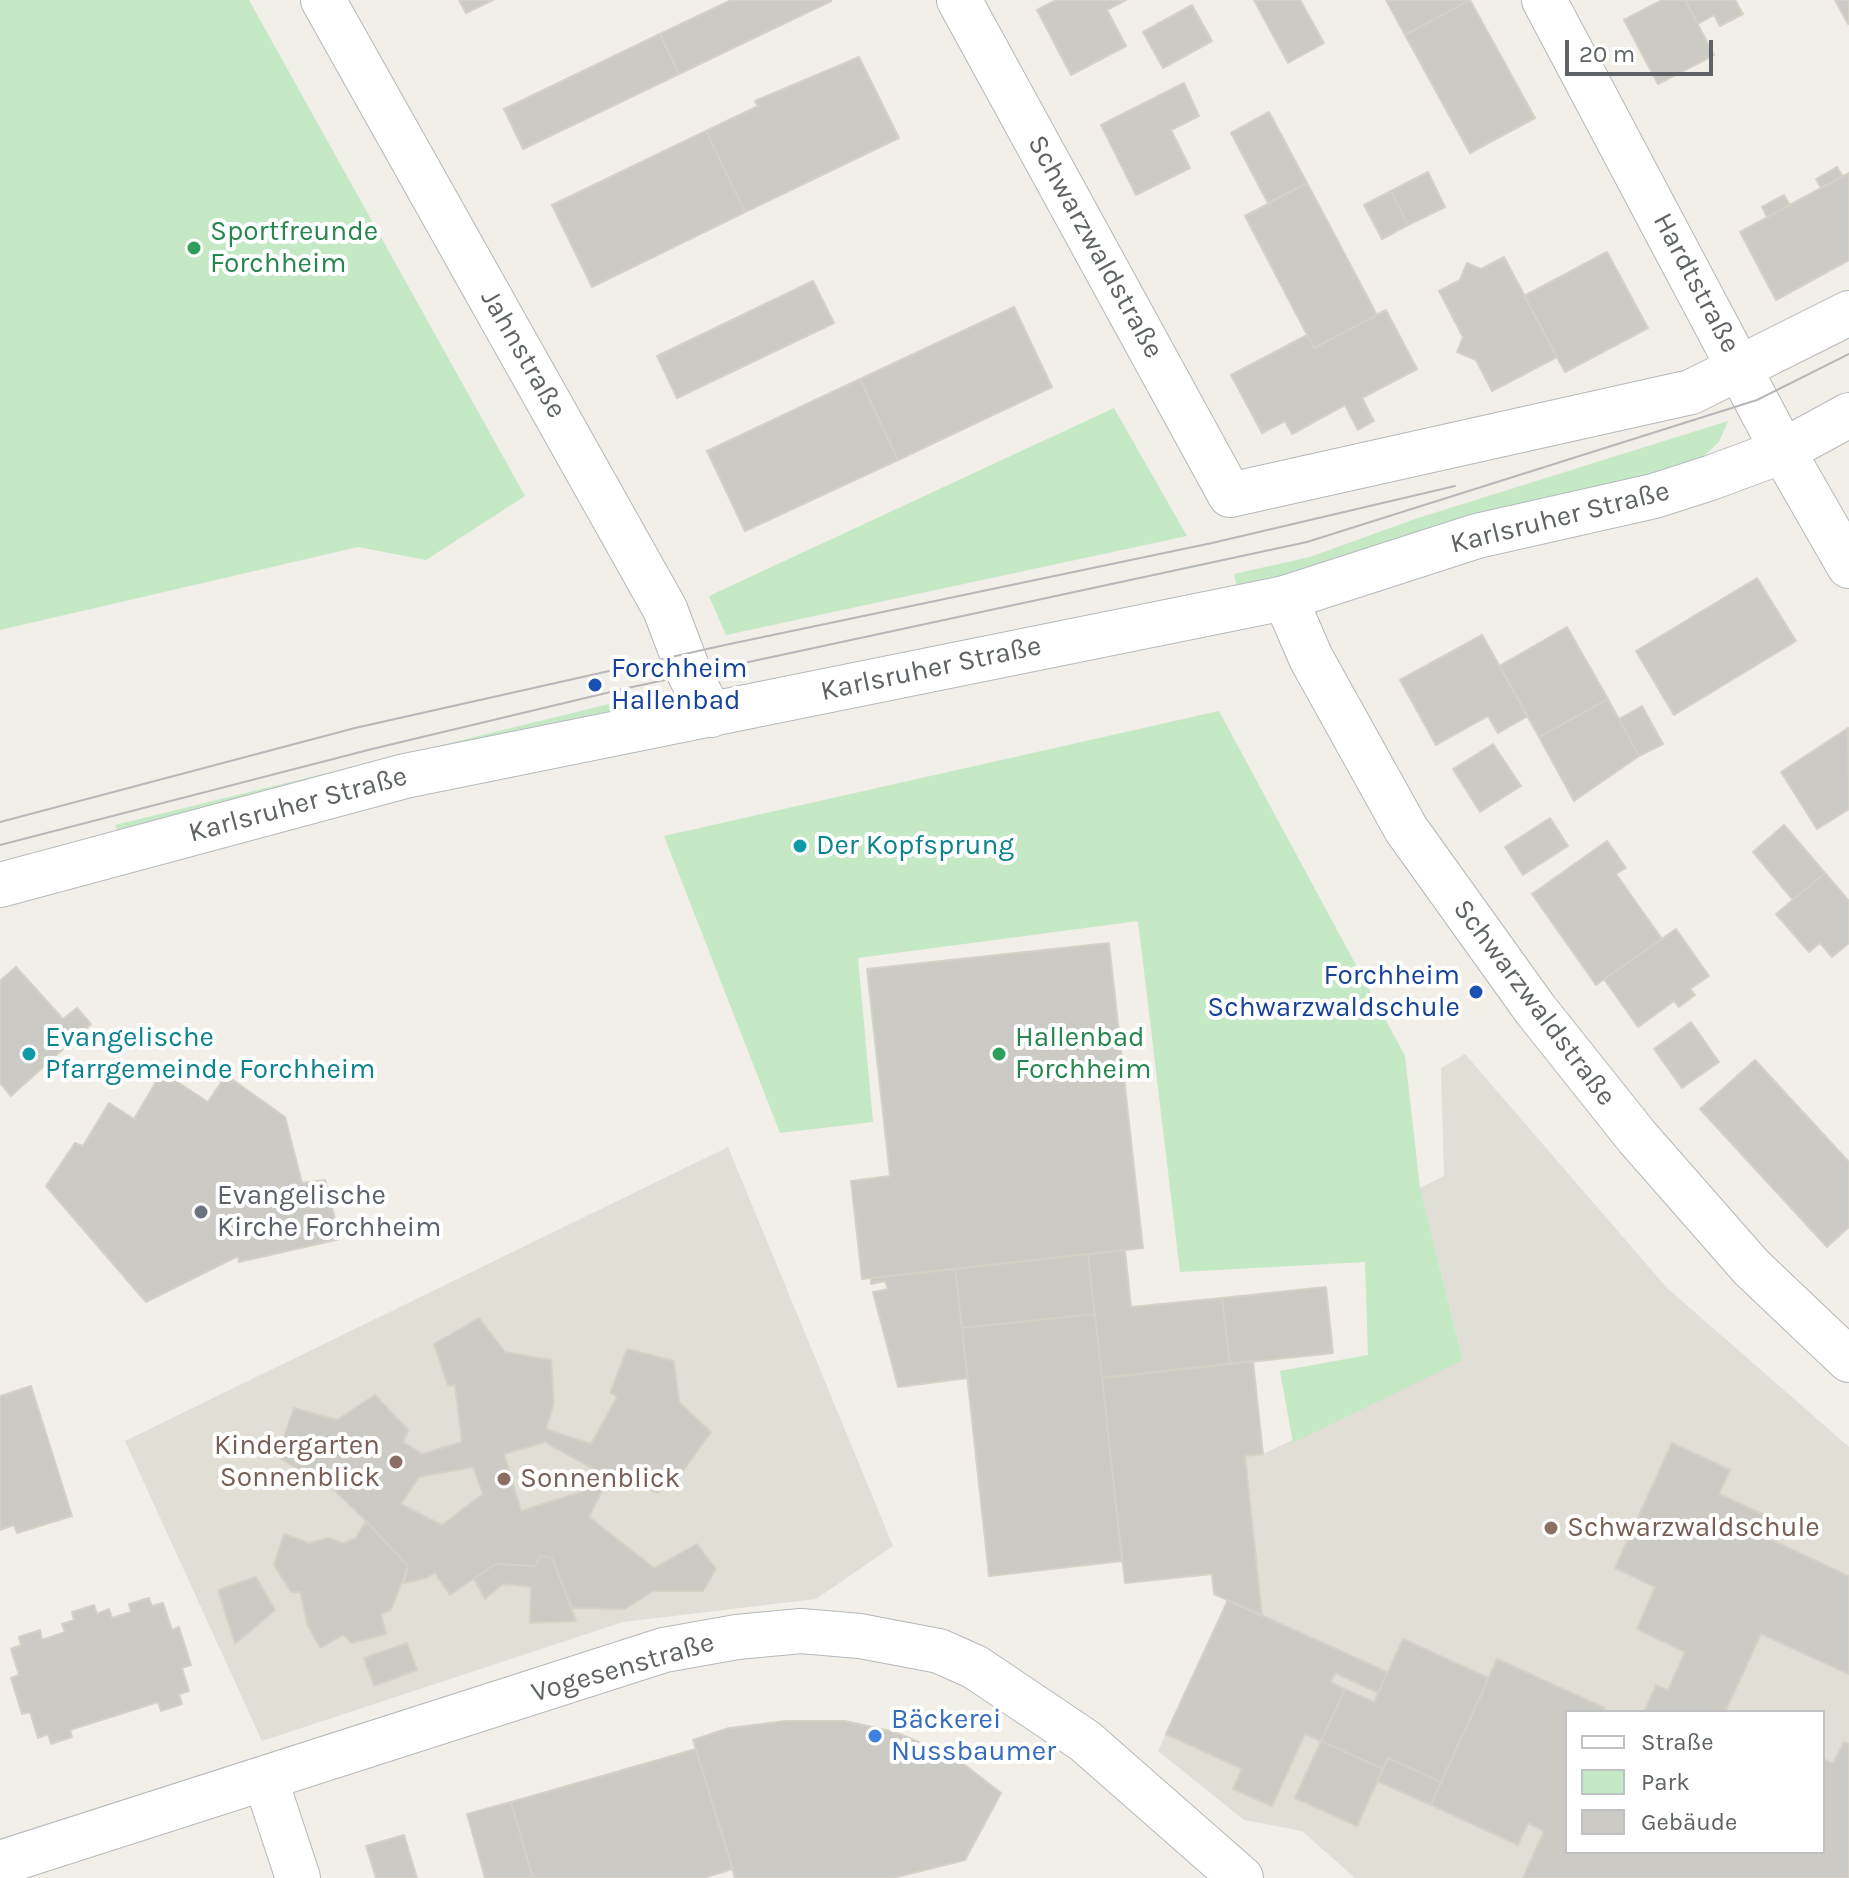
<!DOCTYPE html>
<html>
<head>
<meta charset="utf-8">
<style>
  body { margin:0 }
  #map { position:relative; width:1849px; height:1878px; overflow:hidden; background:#f1efe8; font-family:Karla,sans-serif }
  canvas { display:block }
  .legend { position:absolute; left:1565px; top:1710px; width:260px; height:144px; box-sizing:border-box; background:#fff; border:2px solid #bfc1c3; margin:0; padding:10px 14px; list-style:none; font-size:24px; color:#5f6368 }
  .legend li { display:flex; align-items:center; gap:16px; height:40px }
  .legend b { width:40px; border:2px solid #bfc1c3 }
  .scale { position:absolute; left:1565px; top:40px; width:148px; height:36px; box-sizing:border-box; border:4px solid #5f6368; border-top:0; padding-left:10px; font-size:24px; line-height:28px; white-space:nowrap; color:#5f6368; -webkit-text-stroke:6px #fff; paint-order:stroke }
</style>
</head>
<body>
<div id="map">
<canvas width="1849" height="1878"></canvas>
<ul class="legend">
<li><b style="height:10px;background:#fff"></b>Straße</li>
<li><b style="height:22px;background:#c5e8c5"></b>Park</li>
<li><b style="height:22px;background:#cccac5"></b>Gebäude</li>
</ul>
<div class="scale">20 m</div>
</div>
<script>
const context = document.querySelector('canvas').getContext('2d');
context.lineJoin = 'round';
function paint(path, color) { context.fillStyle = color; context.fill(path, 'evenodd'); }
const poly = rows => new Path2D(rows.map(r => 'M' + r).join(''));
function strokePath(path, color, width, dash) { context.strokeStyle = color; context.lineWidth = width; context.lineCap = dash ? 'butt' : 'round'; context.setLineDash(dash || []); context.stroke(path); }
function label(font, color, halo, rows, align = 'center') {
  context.font = font + ' Karla,sans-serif'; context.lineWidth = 8; context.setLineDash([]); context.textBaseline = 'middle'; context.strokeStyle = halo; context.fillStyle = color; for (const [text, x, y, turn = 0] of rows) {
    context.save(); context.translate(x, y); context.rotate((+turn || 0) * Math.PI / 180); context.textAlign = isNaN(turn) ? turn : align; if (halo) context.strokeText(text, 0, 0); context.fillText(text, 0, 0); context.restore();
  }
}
const education = poly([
  [1465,1054,1667,1288,1849,1447,1849,1878,1355,1878,1302,1831,1244,1820,1158,1751,1228,1600,1262,1615,1245,1456,1263,1454,1463,1359,1420,1188,1444,1176,1441,1068],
  [1567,1712,1823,1712,1823,1852,1567,1852],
  [728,1147,893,1546,816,1599,623,1622,262,1741,125,1441]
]);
const green = poly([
  [0,0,249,0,525,496,426,560,358,547,0,630],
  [1114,408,1187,536,726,635,709,596],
  [1728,421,1719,442,1697,462,1650,477,1464,518,1238,592,1234,574,1310,557,1415,519],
  [609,704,614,723,118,831,115,825],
  [1219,711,1405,1056,1420,1188,1463,1360,1293,1443,1280,1371,1368,1355,1365,1262,1180,1272,1138,921,858,958,873,1122,780,1133,664,836]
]);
const building = poly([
  [459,0,493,0,466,13,459,0],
  [731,0,831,0,831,1,679,74,660,34,731,0],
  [1056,0,1126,0,1107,10,1126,46,1071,75,1037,10,1056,0],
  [1254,0,1300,0,1324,43,1288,63,1254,0],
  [1386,0,1470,0,1405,35,1386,0],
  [1470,0,1535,118,1470,153,1405,35,1470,0],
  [1662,0,1685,0,1714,55,1658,84,1624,20,1662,0],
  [1685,0,1735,0,1743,14,1720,26,1714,15,1698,24,1685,0],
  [1835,0,1849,0,1849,23,1848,24,1835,0],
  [1192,5,1212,41,1163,68,1143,32,1192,5],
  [660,34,679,74,523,149,504,109,660,34],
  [859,57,899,138,745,212,706,131,758,106,755,101,859,57],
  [1184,83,1199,116,1171,130,1190,168,1136,195,1101,125,1184,83],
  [1269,112,1307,183,1268,203,1231,133,1269,112],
  [706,131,745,212,592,287,552,205,706,131],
  [1837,167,1843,177,1821,188,1816,179,1837,167],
  [1428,172,1445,207,1408,225,1391,191,1428,172],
  [1849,173,1849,260,1776,300,1740,232,1849,173],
  [1307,183,1377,315,1314,348,1245,216,1307,183],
  [1391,191,1408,225,1382,239,1364,205,1391,191],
  [1784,195,1790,205,1767,217,1762,207,1784,195],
  [1607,252,1648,328,1565,372,1524,296,1607,252],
  [1504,257,1557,357,1492,391,1476,360,1457,352,1463,337,1439,291,1460,280,1467,263,1481,269,1504,257],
  [813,281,834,323,677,398,657,356,813,281],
  [1014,307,1052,387,898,460,860,379,1014,307],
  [1386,310,1417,369,1362,398,1374,421,1358,430,1345,405,1292,434,1285,421,1262,433,1231,375,1307,335,1314,348,1386,310],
  [860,379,898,460,745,531,707,451,860,379],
  [1757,578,1796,641,1674,715,1636,651,1757,578],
  [1567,627,1608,699,1539,737,1499,666,1567,627],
  [1482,635,1528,716,1498,733,1488,716,1436,745,1400,680,1482,635],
  [1608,699,1639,756,1574,801,1539,737,1608,699],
  [1642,706,1663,744,1639,756,1619,719,1642,706],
  [1848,728,1849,809,1817,829,1781,772,1848,728],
  [1493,744,1521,786,1480,812,1453,769,1493,744],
  [1550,818,1568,846,1523,875,1505,847,1550,818],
  [1784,825,1825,873,1793,900,1753,852,1784,825],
  [1607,841,1626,868,1616,874,1662,939,1596,985,1532,894,1607,841],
  [1825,873,1849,901,1849,943,1832,957,1820,943,1809,952,1776,914,1825,873],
  [1676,929,1709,976,1690,989,1695,995,1679,1007,1674,1001,1638,1027,1604,979,1676,929],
  [1109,943,1143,1248,862,1279,851,1181,890,1176,867,969,1109,943],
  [16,967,63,1019,77,1008,91,1024,11,1096,0,1083,0,981,16,967],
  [1691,1022,1719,1062,1682,1088,1654,1049,1691,1022],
  [1755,1060,1849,1162,1849,1227,1827,1247,1700,1109,1755,1060],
  [162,1072,208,1102,226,1075,285,1117,302,1183,325,1180,340,1239,239,1262,238,1256,146,1302,46,1186,75,1143,83,1146,109,1103,134,1119,162,1072],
  [1125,1250,1131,1307,1222,1298,1230,1364,1102,1378,1088,1254,1125,1250],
  [1088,1254,1095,1314,962,1328,955,1269,1088,1254],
  [955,1269,968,1378,898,1387,873,1292,888,1289,885,1281,871,1284,871,1278,955,1269],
  [1326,1287,1333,1353,1230,1364,1222,1298,1326,1287],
  [1095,1314,1122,1561,989,1576,962,1328,1095,1314],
  [479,1318,505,1352,551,1360,554,1403,546,1429,591,1444,617,1397,610,1393,627,1349,674,1361,679,1402,711,1432,683,1471,658,1493,610,1475,589,1517,654,1568,697,1544,716,1569,703,1591,653,1591,625,1609,572,1608,552,1558,540,1556,535,1566,495,1564,450,1595,435,1573,426,1578,404,1583,408,1566,366,1521,322,1478,316,1481,277,1456,294,1408,337,1420,375,1395,408,1430,403,1442,422,1454,462,1442,455,1385,448,1386,434,1344,479,1318],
  [545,1442,592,1468,581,1492,521,1511,504,1454,545,1442],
  [473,1467,483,1494,442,1525,401,1504,419,1477,473,1467],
  [1253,1361,1263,1454,1245,1456,1262,1616,1214,1594,1212,1574,1125,1583,1102,1378,1253,1361],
  [31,1386,72,1516,17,1533,14,1525,0,1530,0,1396,31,1386],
  [1672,1443,1730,1470,1719,1494,1773,1519,1765,1537,1849,1576,1849,1674,1761,1634,1725,1712,1644,1712,1656,1685,1668,1690,1685,1652,1637,1629,1655,1587,1615,1568,1672,1443],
  [366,1521,408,1566,391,1610,381,1614,386,1634,352,1643,343,1635,320,1648,308,1626,300,1592,291,1592,274,1565,284,1534,309,1543,328,1538,343,1543,356,1538,366,1521],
  [540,1556,552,1558,576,1621,530,1623,531,1587,503,1584,485,1599,474,1579,495,1564,535,1566,540,1556],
  [256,1577,275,1610,235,1644,218,1590,256,1577],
  [149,1598,152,1606,163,1603,172,1630,179,1627,191,1665,182,1668,189,1691,179,1694,182,1704,161,1711,158,1702,70,1730,72,1737,51,1744,48,1734,38,1738,30,1712,22,1714,11,1678,19,1675,11,1649,21,1645,19,1637,40,1630,42,1640,65,1632,62,1624,74,1620,72,1612,94,1605,97,1614,109,1609,112,1618,131,1612,129,1604,149,1598],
  [1228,1600,1387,1672,1378,1693,1335,1673,1331,1682,1345,1689,1321,1741,1305,1734,1272,1806,1233,1789,1242,1769,1166,1734,1228,1600],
  [1403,1639,1489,1678,1441,1782,1388,1758,1383,1769,1321,1741,1345,1689,1374,1702,1403,1639],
  [407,1643,417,1670,374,1686,364,1658,407,1643],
  [1497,1659,1605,1708,1603,1712,1567,1712,1567,1852,1823,1852,1823,1759,1833,1763,1844,1742,1849,1744,1849,1878,1523,1878,1544,1831,1528,1823,1518,1845,1431,1805,1497,1659],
  [786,1721,845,1721,895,1732,956,1758,1001,1793,965,1860,893,1878,735,1878,693,1740,729,1728,786,1721],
  [1321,1741,1383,1769,1357,1826,1295,1798,1321,1741],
  [696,1749,733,1869,703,1878,533,1878,511,1802,696,1749],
  [1388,1758,1441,1782,1431,1805,1377,1781,1388,1758],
  [511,1802,533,1878,485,1878,467,1814,511,1802],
  [404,1835,417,1878,376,1878,366,1846,404,1835]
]);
const street = poly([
  [323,0,665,609,690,675,711,715],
  [959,0,1230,495,1691,392,1849,313],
  [1544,0,1783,451,1849,566],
  [1285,598,1311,658,1406,829,1535,1009,1637,1137,1751,1267,1849,1360],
  [265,1778,298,1878],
  [0,1863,664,1650,737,1637,801,1631,860,1636,939,1651,975,1667,1085,1741,1241,1878]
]);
const secondary = poly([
  [0,885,405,776,1285,598,1477,536,1654,496,1710,478,1783,451,1849,415]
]);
const tram = poly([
  [0,822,355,728,725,645,1212,543,1455,486],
  [0,845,372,749,623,689,1307,542,1757,400,1849,354]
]);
const markers = [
  [194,248,8,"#2e9e5b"],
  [595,685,8,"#1a4fb4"],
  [800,846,8,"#0f9aa8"],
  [1476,992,8,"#1a4fb4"],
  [29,1054,8,"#0f9aa8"],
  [999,1054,8,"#2e9e5b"],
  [201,1212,8,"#6b7280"],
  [396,1462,8,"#8d6e63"],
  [504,1479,8,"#8d6e63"],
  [1551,1528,8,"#8d6e63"],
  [875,1736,8,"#3f7fe0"]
];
const leisureNames = [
  ["Sportfreunde",210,232],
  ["Forchheim",210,264],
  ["Hallenbad",1015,1038],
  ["Forchheim",1015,1070]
];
const streetNames = [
  ["Schwarzwaldstraße",1095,247,61],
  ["Hardtstraße",1696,283,62],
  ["Jahnstraße",523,354,60],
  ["Karlsruher Straße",1560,518,-14],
  ["Karlsruher Straße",931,669,-12],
  ["Karlsruher Straße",298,805,-15],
  ["Schwarzwaldstraße",1534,1003,53],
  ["Vogesenstraße",623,1668,-16]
];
const transitNames = [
  ["Forchheim",611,669],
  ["Hallenbad",611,701],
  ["Forchheim",1460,976,"right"],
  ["Schwarzwaldschule",1460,1008,"right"]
];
const cultureNames = [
  ["Der Kopfsprung",816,846],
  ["Evangelische",45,1038],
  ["Pfarrgemeinde Forchheim",45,1070]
];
const worshipNames = [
  ["Evangelische",217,1196],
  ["Kirche Forchheim",217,1228]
];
const educationNames = [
  ["Kindergarten",380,1446,"right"],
  ["Sonnenblick",380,1478,"right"],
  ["Sonnenblick",520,1479],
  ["Schwarzwaldschule",1567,1528]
];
const shopNames = [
  ["Bäckerei",891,1720],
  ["Nussbaumer",891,1752]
];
paint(education, '#e1ded6');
paint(green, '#c5e8c5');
paint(building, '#cccac5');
strokePath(building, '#d6d1c6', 2);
strokePath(street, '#b5b8bc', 46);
strokePath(secondary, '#b6babf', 46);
strokePath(street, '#fff', 44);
strokePath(secondary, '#fff', 44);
strokePath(tram, '#b6b7b8', 2);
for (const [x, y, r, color] of markers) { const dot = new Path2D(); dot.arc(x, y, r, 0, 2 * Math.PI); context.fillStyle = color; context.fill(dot); strokePath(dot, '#fff', 3); }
label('28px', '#27864d', '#fff', leisureNames, 'left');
label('28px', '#5f6368', '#fff', streetNames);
label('28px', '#164399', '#fff', transitNames, 'left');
label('28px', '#0d838f', '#fff', cultureNames, 'left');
label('28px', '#5b616d', '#fff', worshipNames, 'left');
label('28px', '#785e54', '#fff', educationNames, 'left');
label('28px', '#366cbe', '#fff', shopNames, 'left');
</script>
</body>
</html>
